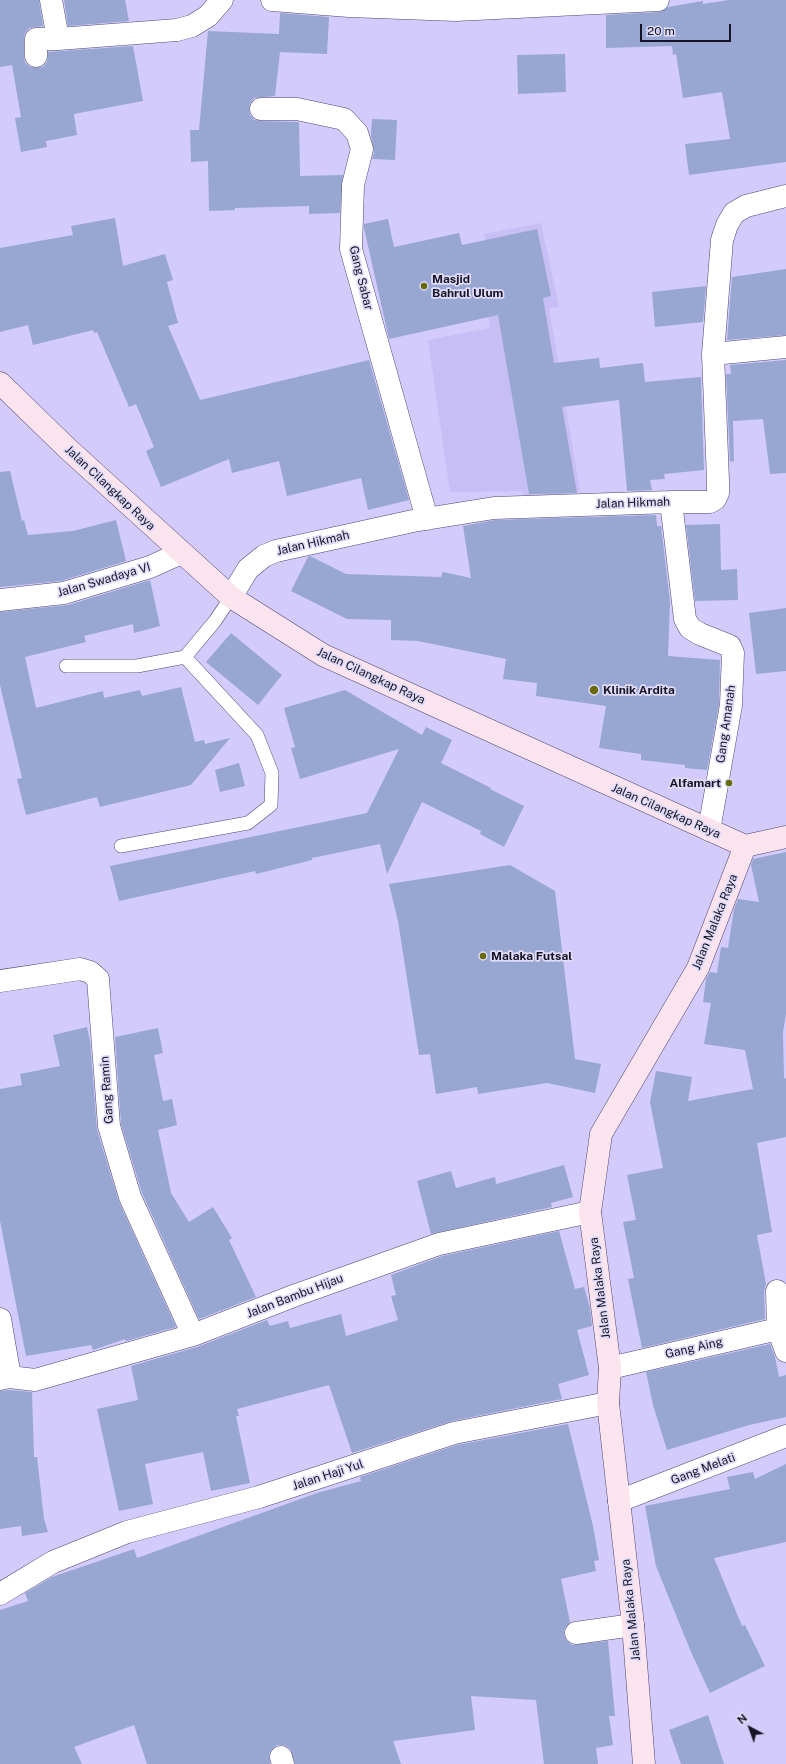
<!DOCTYPE html>
<html>
<head>
<meta charset="utf-8">
<style>
  body { margin:0 }
  #map { position:relative; width:786px; height:1764px; overflow:hidden; background:#d2cbfb; font-family:"Public Sans",sans-serif }
  canvas { display:block }
  .north { position:absolute; left:730px; top:1708px; width:40px; height:40px; -webkit-text-stroke:3px #dfdbf8; paint-order:stroke; rotate:319deg; font-size:11px; font-weight:700; line-height:16px; text-align:center; color:#161324 }
  .north::after { content:''; display:block; margin:auto; width:14px; height:18px; background:#161324; clip-path:polygon(50% 0,100% 100%,50% 72%,0 100%) }
  .scale { position:absolute; left:640px; top:24px; width:91px; height:18px; box-sizing:border-box; border:2px solid #161324; border-top:0; padding-left:5px; font-size:12px; line-height:14px; white-space:nowrap; color:#161324; -webkit-text-stroke:3px #dfdbf8; paint-order:stroke }
</style>
</head>
<body>
<div id="map">
<canvas width="786" height="1764"></canvas>
<div class="north">N</div>
<div class="scale">20 m</div>
</div>
<script>
const context = document.querySelector('canvas').getContext('2d');
context.lineJoin = 'round';
function paint(path, color) { context.fillStyle = color; context.fill(path, 'evenodd'); }
const poly = rows => new Path2D(rows.map(r => 'M' + r).join(''));
function strokePath(path, color, width, dash) { context.strokeStyle = color; context.lineWidth = width; context.lineCap = dash ? 'butt' : 'round'; context.setLineDash(dash || []); context.stroke(path); }
function label(font, color, halo, rows, align = 'center') {
  context.font = font + ' "Public Sans",sans-serif'; context.lineWidth = 3.5; context.setLineDash([]); context.textBaseline = 'middle'; context.strokeStyle = halo; context.fillStyle = color; for (const [text, x, y, turn = 0] of rows) {
    context.save(); context.translate(x, y); context.rotate((+turn || 0) * Math.PI / 180); context.textAlign = isNaN(turn) ? turn : align; if (halo) context.strokeText(text, 0, 0); context.fillText(text, 0, 0); context.restore();
  }
}
const built = poly([
  [541,223,559,307,549,308,580,491,530,502,522,491,450,492,428,340,490,328,484,291,498,288,484,234]
]);
const building = poly([
  [0,0,39,0,43,26,29,28,25,33,24,39,24,56,25,63,30,67,36,68,43,67,47,62,48,52,133,46,143,101,74,114,77,135,46,141,47,147,21,152,15,118,21,117,12,65,0,67],
  [64,0,125,0,129,21,68,26],
  [729,0,786,0,786,162,689,175,685,144,730,139,722,92,683,98,676,54,673,55,672,46,606,48,606,15,659,12,668,7,703,1,703,4],
  [280,13,329,17,327,54,280,52,275,96,254,98,250,103,249,109,250,115,254,120,261,121,299,122,300,176,343,175,340,213,309,214,309,206,235,208,235,210,209,211,208,161,191,162,190,130,199,130,208,31,279,34],
  [565,54,566,92,518,94,517,55],
  [372,119,397,120,395,160,372,159,374,152,371,136],
  [115,218,123,266,165,254,173,280,167,282,178,323,168,326,200,400,369,360,409,500,368,510,361,478,287,496,279,461,232,473,229,459,161,487,146,451,154,447,136,404,129,407,97,332,94,333,93,330,33,345,28,325,0,332,0,248,73,235,71,226],
  [388,219,394,247,459,233,462,245,537,229,551,296,543,298,554,363,599,358,600,368,643,363,645,382,701,377,704,470,664,474,665,479,650,480,652,490,627,491,619,400,562,407,577,493,529,494,498,315,389,339,364,228,364,224],
  [786,269,786,335,727,340,732,277],
  [706,286,703,322,655,327,652,292],
  [786,360,786,473,770,474,763,419,733,421,734,461,730,462,726,374,731,374,730,365],
  [10,471,22,521,24,520,28,535,73,531,116,520,126,561,61,581,0,587,0,472],
  [656,515,657,526,661,526,670,602,668,656,720,660,719,704,707,770,685,768,685,765,641,760,641,754,599,748,606,706,536,696,537,683,503,679,506,659,418,641,391,640,391,620,347,619,291,591,308,557,310,556,346,574,441,577,443,572,471,578,463,526,495,520],
  [720,524,721,570,737,569,738,600,695,601,686,525],
  [150,580,160,626,134,633,133,624,84,636,86,642,25,657,36,708,103,691,104,698,140,690,142,696,181,687,195,742,204,740,205,744,230,738,191,785,100,807,97,797,26,815,17,779,22,778,0,685,0,612,68,605],
  [786,608,786,671,756,674,749,613],
  [231,633,282,675,258,705,206,662],
  [345,690,422,735,426,727,452,740,441,763,491,788,490,789,524,806,504,847,480,834,481,831,422,802,387,874,380,844,312,858,312,860,256,874,255,871,119,901,110,866,367,813,399,749,300,779,291,748,295,747,284,708],
  [239,763,245,786,220,792,215,770],
  [786,852,786,1014,783,1032,784,1079,786,1078,786,1137,757,1143,772,1232,757,1235,766,1284,764,1291,765,1319,642,1348,628,1279,634,1278,623,1222,636,1220,627,1175,663,1168,650,1102,656,1071,692,1077,688,1101,753,1089,745,1050,704,1044,711,1003,703,1002,706,979,710,972,717,973,721,947,728,948,734,909,738,899,759,902,751,865,753,859],
  [510,865,555,891,575,1059,601,1064,595,1093,547,1083,478,1094,477,1087,436,1094,430,1054,419,1055,398,921,389,884],
  [87,1027,90,1041,97,1130,119,1202,176,1327,126,1341,125,1339,93,1350,91,1345,26,1356,0,1221,0,1089,22,1085,20,1074,60,1066,53,1035],
  [158,1028,163,1053,154,1055,163,1101,172,1099,177,1125,158,1130,171,1193,189,1222,213,1207,232,1238,229,1240,256,1297,199,1319,142,1193,121,1124,115,1037],
  [564,1165,573,1197,551,1203,552,1207,431,1234,417,1181,451,1171,456,1188,495,1177,496,1184],
  [559,1231,575,1289,584,1287,590,1308,592,1326,577,1330,589,1375,558,1384,562,1399,452,1421,352,1453,329,1385,237,1409,239,1416,236,1416,250,1483,211,1491,203,1452,145,1464,153,1504,119,1511,97,1409,138,1400,131,1366,197,1347,267,1320,270,1326,288,1321,290,1328,341,1314,346,1336,398,1320,391,1296,396,1295,391,1275,442,1256],
  [770,1344,775,1357,779,1377,786,1375,786,1417,749,1425,667,1450,653,1405,646,1372],
  [10,1390,32,1392,34,1457,37,1457,44,1519,48,1532,22,1536,21,1526,0,1529,0,1391],
  [568,1424,593,1526,599,1560,594,1561,596,1571,561,1579,570,1622,565,1628,564,1634,566,1640,572,1645,608,1641,615,1716,609,1716,613,1745,596,1748,598,1764,544,1764,536,1700,471,1696,475,1730,393,1741,401,1764,295,1764,290,1748,284,1745,277,1745,272,1749,269,1754,270,1764,147,1764,134,1725,74,1747,82,1764,0,1764,0,1610,28,1601,25,1593,52,1577,134,1549,137,1558,317,1493,361,1481,360,1477,457,1445],
  [786,1464,786,1542,714,1558,742,1626,745,1625,765,1666,710,1693,691,1652,656,1566,645,1506,730,1489,727,1477,753,1472,755,1479],
  [708,1715,724,1764,681,1764,669,1730]
]);
const lane = poly([
  [66,666,137,666,185,657],
  [121,846,248,823,271,805,272,773,257,735,185,657,215,621,231,597]
]);
const street = poly([
  [51,0,58,39,177,30,192,26,208,16,222,0],
  [272,0,349,6,456,10,658,0],
  [36,56,36,39,58,39],
  [261,109,297,109,344,119,357,133,362,149,353,185,351,249,427,519],
  [713,354,786,347],
  [671,502,685,619,690,628,700,634,730,646,733,653,731,705,709,830],
  [231,597,248,569,264,556,276,551,413,521,494,508,671,502,710,502,715,499,718,493,718,481,713,354,722,240,727,225,734,213,746,206,786,196],
  [0,600,64,593,150,567,181,553],
  [0,981,80,969,90,972,98,979,109,1126,130,1197,193,1335],
  [777,1291,778,1329,786,1351],
  [0,1319,10,1377],
  [610,1368,778,1329],
  [0,1379,10,1377,35,1380,193,1335,296,1295,439,1244,590,1212],
  [619,1501,786,1436],
  [0,1594,53,1562,127,1532,259,1497,454,1433,608,1403],
  [576,1633,633,1625],
  [281,1757,283,1764]
]);
const secondary = poly([
  [0,383,67,448,231,597,323,655,745,846,786,837],
  [644,1764,633,1625,608,1403,610,1368,590,1212,601,1134,698,968,745,846]
]);
const markers = [
  [424,286,4,"#666a09"],
  [594,690,5,"#666a09"],
  [729,783,4,"#666a09"],
  [483,956,4,"#666a09"]
];
const streetNames = [
  ["Gang Sabar",361,278,76],
  ["Jalan Cilangkap Raya",110,488,43],
  ["Jalan Hikmah",633,503,-2],
  ["Jalan Hikmah",313,543,-13],
  ["Jalan Swadaya VI",104,580,-16],
  ["Jalan Cilangkap Raya",371,676,25],
  ["Gang Amanah",726,724,-82],
  ["Jalan Cilangkap Raya",666,811,24],
  ["Jalan Malaka Raya",715,922,-68],
  ["Gang Ramin",107,1090,-94],
  ["Jalan Malaka Raya",600,1288,-97],
  ["Jalan Bambu Hijau",295,1296,-21],
  ["Gang Aing",694,1348,-13],
  ["Gang Melati",703,1469,-21],
  ["Jalan Haji Yul",328,1475,-18],
  ["Jalan Malaka Raya",631,1610,-96]
];
const poiNames = [
  ["Masjid",432,279],
  ["Bahrul Ulum",432,293],
  ["Klinik Ardita",603,690],
  ["Alfamart",721,783,"right"],
  ["Malaka Futsal",491,956]
];
paint(built, '#c7bef5');
paint(building, '#98a6d2');
strokePath(lane, '#4e466f', 14);
strokePath(street, '#4e466f', 23);
strokePath(secondary, '#4e466f', 23);
strokePath(lane, '#fff', 13);
strokePath(street, '#fff', 22);
strokePath(secondary, '#fce4ee', 22);
for (const [x, y, r, color] of markers) { const dot = new Path2D(); dot.arc(x, y, r, 0, 2 * Math.PI); context.fillStyle = color; context.fill(dot); strokePath(dot, '#dfdbf8', 1.5); }
label('12px', '#161324', '#dfdbf8', streetNames);
label('bold 12px', '#161324', '#dfdbf8', poiNames, 'left');
</script>
</body>
</html>
